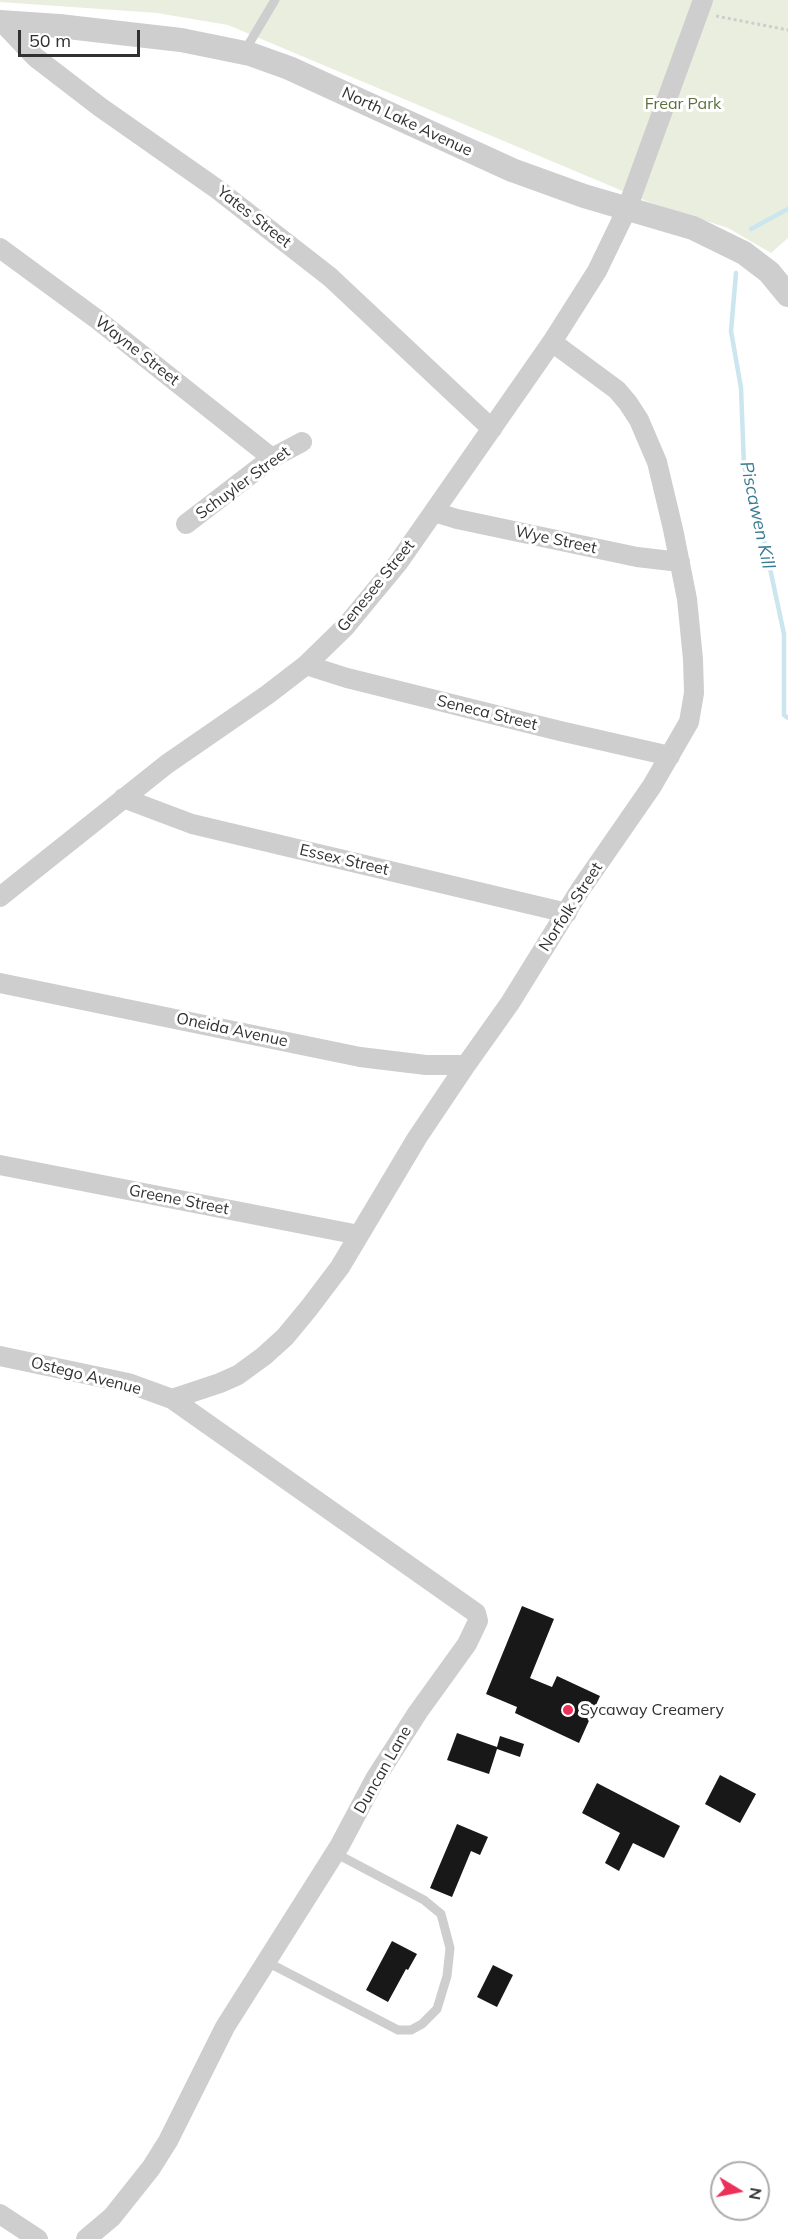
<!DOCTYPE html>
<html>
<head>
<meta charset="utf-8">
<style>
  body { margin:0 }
  #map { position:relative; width:788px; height:2239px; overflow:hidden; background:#fff; font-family:Mulish,sans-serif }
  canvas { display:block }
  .north { position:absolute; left:710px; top:2161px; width:60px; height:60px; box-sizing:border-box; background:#fff; border:2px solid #adadad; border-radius:50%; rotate:100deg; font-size:16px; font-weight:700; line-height:24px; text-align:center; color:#313131 }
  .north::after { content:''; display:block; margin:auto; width:21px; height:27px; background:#ec3058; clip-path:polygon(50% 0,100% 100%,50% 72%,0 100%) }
  .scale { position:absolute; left:18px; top:30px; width:122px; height:27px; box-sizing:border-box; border:3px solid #313131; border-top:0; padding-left:8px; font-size:18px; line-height:21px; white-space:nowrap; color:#313131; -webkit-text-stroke:4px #fff; paint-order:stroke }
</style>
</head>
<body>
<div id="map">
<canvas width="788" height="2239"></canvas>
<div class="north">N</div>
<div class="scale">50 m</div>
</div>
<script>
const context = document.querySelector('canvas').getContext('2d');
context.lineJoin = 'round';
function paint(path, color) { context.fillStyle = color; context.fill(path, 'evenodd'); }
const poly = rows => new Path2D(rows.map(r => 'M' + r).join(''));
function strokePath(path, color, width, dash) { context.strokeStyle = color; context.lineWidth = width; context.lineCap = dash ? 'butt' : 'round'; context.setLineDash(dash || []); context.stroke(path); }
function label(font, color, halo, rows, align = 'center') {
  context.font = font + ' Mulish,sans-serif'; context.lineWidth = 6; context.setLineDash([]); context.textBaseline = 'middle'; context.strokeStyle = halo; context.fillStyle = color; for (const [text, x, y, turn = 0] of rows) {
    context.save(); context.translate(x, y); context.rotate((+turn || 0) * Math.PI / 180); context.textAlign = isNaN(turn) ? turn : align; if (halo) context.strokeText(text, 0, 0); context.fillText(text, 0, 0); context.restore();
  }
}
const green = poly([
  [0,0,788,0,788,238,771,253,728,228,651,203,228,25,157,13,0,2]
]);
const stream = poly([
  [751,229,788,209],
  [736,273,731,331,741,388,744,466,765,545,784,634,784,715,788,718]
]);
const building = poly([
  [522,1606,554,1619,530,1678,552,1687,557,1676,600,1696,579,1743,515,1713,517,1707,486,1694],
  [457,1733,497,1747,500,1736,524,1744,520,1757,497,1749,489,1774,447,1760],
  [720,1775,756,1794,740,1823,705,1804],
  [597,1783,680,1826,664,1858,633,1843,619,1871,605,1863,620,1833,582,1813],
  [457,1824,488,1837,480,1855,471,1851,452,1897,430,1888],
  [392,1941,417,1954,408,1970,406,1969,388,2002,366,1990],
  [493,1965,513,1975,497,2007,477,1997]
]);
const path = poly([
  [716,16,788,30]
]);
const service = poly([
  [244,52,275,0],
  [267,1962,398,2030,411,2030,422,2024,437,2009,447,1976,450,1948,441,1914,424,1900,335,1853]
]);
const minor = poly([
  [2,22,35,57,100,107,217,189,330,277,492,429],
  [0,248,98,320,272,458],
  [434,512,457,519,637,557,680,562],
  [186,524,272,458,302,442],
  [306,665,347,678,560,731,670,756],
  [123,798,192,824,567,913],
  [0,897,167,764,267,695,306,665,346,626,398,563,552,342,597,271,627,209,703,0],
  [0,983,360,1057,426,1065,466,1065],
  [0,1165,359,1235],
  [0,1356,128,1383,172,1399,476,1613,478,1621,467,1644,418,1712,375,1779,340,1845,225,2027,168,2141,151,2168,112,2217,86,2239],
  [172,1399,220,1383,238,1375,264,1356,285,1337,309,1308,340,1267,417,1138,466,1065,510,1003,580,890,652,786,689,722,694,693,693,659,687,599,673,529,657,462,639,420,628,403,617,390,552,342],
  [0,2214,38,2239]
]);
const tertiary = poly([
  [0,22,59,26,181,40,250,54,289,68,512,170,584,196,693,228,744,253,769,272,788,295]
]);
const markers = [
  [568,1710,6,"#ec3058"]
];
const parkNames = [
  ["Frear Park",683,104]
];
const streetNames = [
  ["North Lake Avenue",407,122,25],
  ["Yates Street",254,217,38],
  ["Wayne Street",137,351,38],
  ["Schuyler Street",243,483,-36],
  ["Wye Street",556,540,12],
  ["Genesee Street",376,586,-51],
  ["Seneca Street",487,713,14],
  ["Essex Street",344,860,13],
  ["Norfolk Street",571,907,-57],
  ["Oneida Avenue",232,1030,12],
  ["Greene Street",179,1200,11],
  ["Ostego Avenue",86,1376,14],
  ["Duncan Lane",383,1770,-60]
];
const poiNames = [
  ["Sycaway Creamery",580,1710]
];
const waterNames = [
  ["Piscawen Kill",757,515,78]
];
paint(green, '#eaeedf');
strokePath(stream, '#cbe6ee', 4.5);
paint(building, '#181818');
strokePath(path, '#cecece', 3, [3, 3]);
strokePath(service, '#cecece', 9);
strokePath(minor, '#cecece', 20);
strokePath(tertiary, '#cecece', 24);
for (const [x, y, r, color] of markers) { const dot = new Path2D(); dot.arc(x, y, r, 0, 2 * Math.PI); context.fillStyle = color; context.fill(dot); strokePath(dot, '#fff', 2); }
label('16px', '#5c703c', '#fff', parkNames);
label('16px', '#313131', '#fff', streetNames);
label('16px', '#313131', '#fff', poiNames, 'left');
label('italic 18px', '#397b91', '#fff', waterNames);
</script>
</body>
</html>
